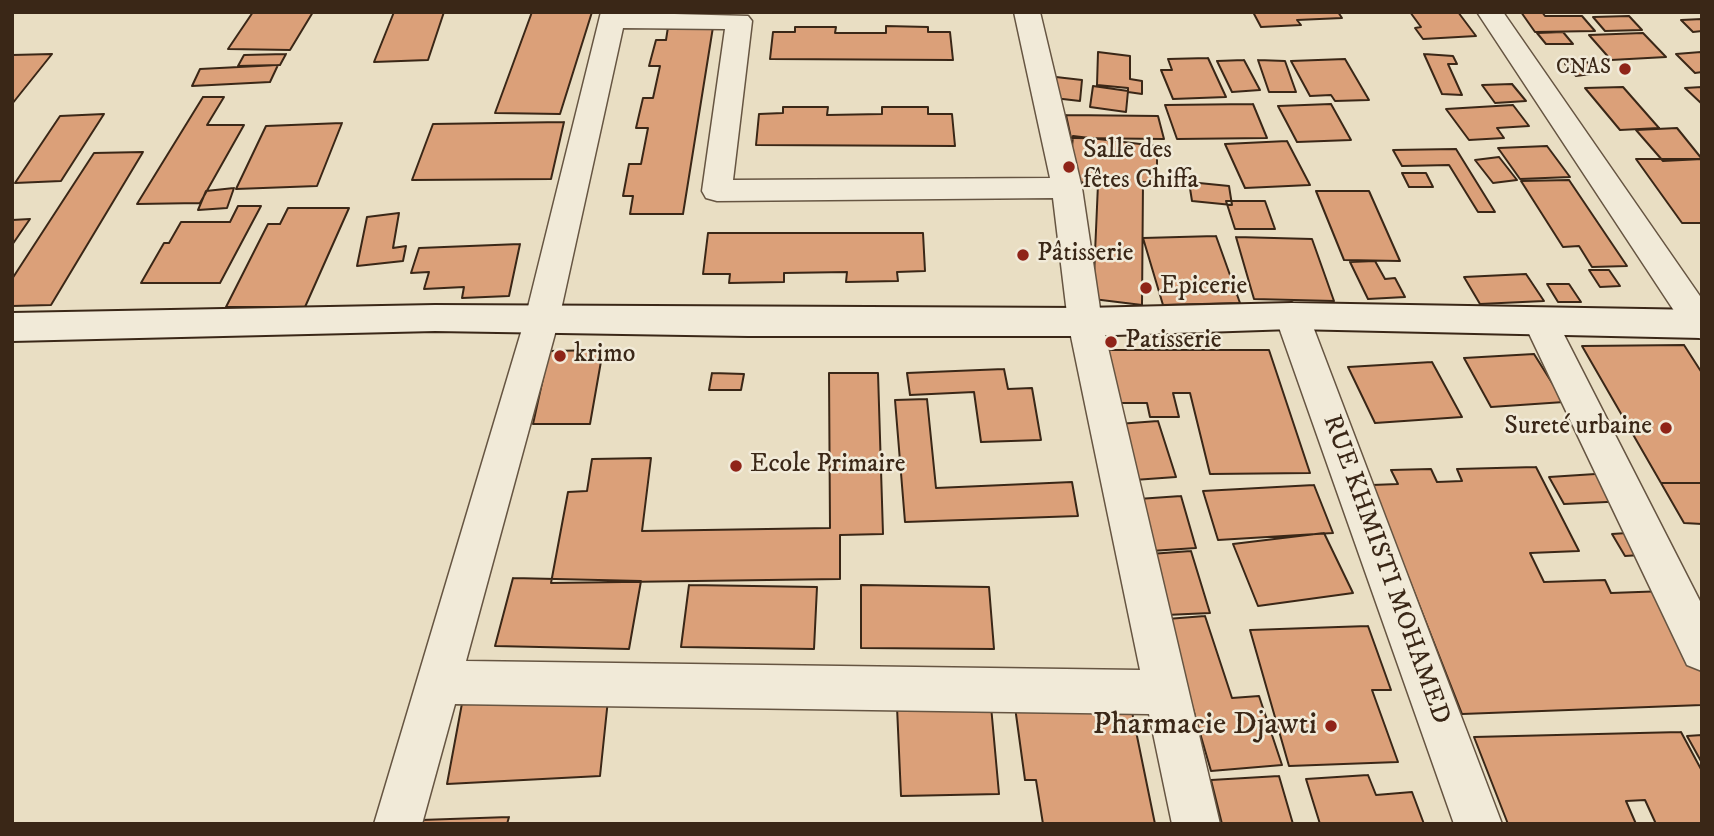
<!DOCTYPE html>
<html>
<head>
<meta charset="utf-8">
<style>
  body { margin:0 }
  #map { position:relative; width:1714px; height:836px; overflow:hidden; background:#e9dec3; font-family:"IM FELL DW Pica",serif }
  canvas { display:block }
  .frame { position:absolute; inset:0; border:14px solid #3a2717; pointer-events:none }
</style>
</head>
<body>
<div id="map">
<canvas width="1714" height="836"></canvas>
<div class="frame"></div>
</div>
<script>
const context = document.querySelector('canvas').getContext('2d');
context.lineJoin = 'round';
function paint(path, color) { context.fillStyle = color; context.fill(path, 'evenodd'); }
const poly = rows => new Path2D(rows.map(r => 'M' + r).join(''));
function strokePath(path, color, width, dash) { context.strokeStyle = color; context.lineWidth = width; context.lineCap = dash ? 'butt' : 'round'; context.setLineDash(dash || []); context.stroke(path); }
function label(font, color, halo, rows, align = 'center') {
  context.font = font + ' "IM FELL DW Pica",serif'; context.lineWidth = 5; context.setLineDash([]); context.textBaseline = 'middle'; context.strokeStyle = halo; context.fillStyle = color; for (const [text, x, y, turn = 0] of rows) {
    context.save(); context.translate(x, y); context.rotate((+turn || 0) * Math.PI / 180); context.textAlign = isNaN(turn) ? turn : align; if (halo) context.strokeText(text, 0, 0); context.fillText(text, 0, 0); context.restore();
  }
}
const building = poly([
  [253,12,313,12,290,50,228,49,253,12],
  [394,12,444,12,428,60,374,62,394,12],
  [532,12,592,12,560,114,495,113,532,12],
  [1253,12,1338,12,1342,18,1297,20,1301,25,1261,27,1253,12],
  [1410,12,1458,12,1476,36,1423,39,1415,28,1421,27,1410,12],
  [1521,12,1542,12,1545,16,1582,16,1595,31,1535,32,1521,12],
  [1629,16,1642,30,1605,31,1593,17,1629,16],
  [1702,19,1702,31,1693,32,1681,20,1702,19],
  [886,26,928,27,928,32,950,32,953,60,770,59,773,32,795,32,795,27,836,27,835,33,886,33,886,26],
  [668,27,713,27,683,214,630,214,633,196,623,196,629,164,641,164,648,128,636,128,643,98,653,98,660,66,649,66,656,40,666,40,668,27],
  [1563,32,1573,44,1546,44,1537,33,1563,32],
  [1643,33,1666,57,1611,60,1589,35,1643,33],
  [1098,52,1130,56,1130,79,1142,81,1142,94,1128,92,1128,88,1097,85,1098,52],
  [1701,52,1702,72,1695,73,1676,54,1701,52],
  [52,54,12,104,12,55,52,54],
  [286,54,280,65,238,66,244,55,286,54],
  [1424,54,1453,56,1457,64,1448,64,1462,95,1442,94,1424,54],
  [1208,58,1226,97,1173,99,1161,70,1172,70,1168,59,1208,58],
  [1345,59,1369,100,1335,101,1331,95,1310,96,1291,61,1345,59],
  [1244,60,1260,90,1232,92,1217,61,1244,60],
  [1258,60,1285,61,1296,92,1269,92,1258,60],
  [1587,62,1598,73,1576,76,1565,64,1587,62],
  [278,65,270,82,192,86,200,69,278,65],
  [1056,77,1082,80,1080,101,1054,98,1056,77],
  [1512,84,1526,101,1495,103,1482,85,1512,84],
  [1093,86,1128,91,1126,112,1090,107,1093,86],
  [1623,87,1659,128,1620,130,1585,88,1623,87],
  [1702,87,1702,104,1685,88,1702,87],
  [203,97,224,97,207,125,244,125,200,203,137,204,203,97],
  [1253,104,1267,138,1177,139,1165,105,1253,104],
  [1331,104,1351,140,1297,142,1278,106,1331,104],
  [1513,105,1529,126,1497,128,1504,138,1469,140,1446,109,1513,105],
  [783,107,828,107,827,115,882,114,882,107,928,107,928,114,952,114,955,146,756,145,759,114,783,113,783,107],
  [104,114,61,181,15,183,60,116,104,114],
  [1066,115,1158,116,1164,139,1071,138,1066,115],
  [564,122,551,179,412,180,433,124,564,122],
  [342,123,317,186,236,189,266,126,342,123],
  [1677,128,1702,159,1663,161,1636,130,1677,128],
  [1073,136,1157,146,1157,183,1143,182,1142,305,1093,299,1098,184,1069,181,1073,136],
  [1287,141,1310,185,1245,188,1225,144,1287,141],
  [1547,146,1570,177,1520,179,1498,148,1547,146],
  [1456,149,1495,212,1478,212,1449,165,1402,166,1393,150,1456,149],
  [143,152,51,305,12,306,12,279,94,153,143,152],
  [1499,157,1517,180,1493,183,1475,160,1499,157],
  [1636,159,1702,159,1702,223,1682,223,1636,159],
  [1402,173,1426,173,1433,187,1409,187,1402,173],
  [1569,180,1627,266,1592,267,1579,246,1563,247,1521,181,1569,180],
  [1189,182,1229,186,1232,205,1192,201,1189,182],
  [234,188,227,208,198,210,206,191,234,188],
  [1316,191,1369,191,1400,261,1344,260,1316,191],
  [1226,201,1265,201,1275,229,1235,229,1226,201],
  [238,206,261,206,220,283,141,283,164,243,169,243,181,222,230,222,238,206],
  [288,208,349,208,305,307,226,307,268,224,280,224,288,208],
  [399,213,393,248,406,246,403,261,357,266,367,217,399,213],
  [30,219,12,245,12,220,30,219],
  [708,233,923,233,925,271,897,272,898,281,846,282,847,272,784,273,784,282,729,283,730,274,703,274,708,233],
  [1216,236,1240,303,1163,305,1143,238,1216,236],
  [1236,237,1312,239,1334,301,1254,299,1236,237],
  [520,244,509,296,462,298,464,287,424,289,429,272,411,273,419,248,520,244],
  [1375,261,1385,279,1395,278,1405,297,1368,299,1350,262,1375,261],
  [1589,270,1609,270,1620,286,1600,287,1589,270],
  [1526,274,1544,301,1480,304,1464,277,1526,274],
  [1547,284,1569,284,1581,302,1558,302,1547,284],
  [1684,345,1702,373,1702,483,1661,483,1582,346,1684,345],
  [603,350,590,424,533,424,549,351,603,350],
  [1100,350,1269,350,1310,473,1210,474,1190,393,1173,393,1179,417,1150,417,1147,403,1111,403,1100,350],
  [1534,354,1564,402,1491,407,1464,358,1534,354],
  [1432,362,1462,417,1375,423,1348,367,1432,362],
  [1004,369,1008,389,1032,388,1041,440,981,442,974,392,910,395,907,373,1004,369],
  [712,373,744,374,741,390,709,390,712,373],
  [829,373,878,373,883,534,840,535,840,579,551,583,568,492,587,491,592,459,651,458,642,531,830,528,829,373],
  [927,399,936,488,1072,482,1078,516,905,522,895,400,927,399],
  [1158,421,1176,477,1134,480,1118,424,1158,421],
  [1536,467,1579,551,1530,553,1544,582,1605,580,1611,593,1666,591,1702,656,1702,705,1462,714,1372,485,1398,484,1391,470,1431,469,1437,482,1462,481,1457,469,1536,467],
  [1611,473,1628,501,1564,504,1549,477,1611,473],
  [1661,483,1702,483,1702,524,1684,523,1661,483],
  [1314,485,1333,533,1218,540,1203,491,1314,485],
  [1181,496,1196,548,1151,551,1138,499,1181,496],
  [1642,532,1656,554,1625,556,1612,534,1642,532],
  [1324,533,1353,593,1258,606,1233,544,1324,533],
  [1191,551,1210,613,1166,615,1150,554,1191,551],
  [513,578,641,581,629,649,495,646,513,578],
  [689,585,817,587,814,649,681,647,689,585],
  [861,585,989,587,994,649,861,648,861,585],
  [1205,616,1232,698,1259,696,1282,765,1211,771,1167,619,1205,616],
  [1368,626,1391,690,1372,690,1398,762,1289,766,1250,630,1368,626],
  [609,690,600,776,447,784,463,698,609,690],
  [1130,702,1155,824,1043,824,1036,780,1025,780,1015,707,1130,702],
  [991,706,999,794,901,796,897,707,991,706],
  [1681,732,1702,771,1702,824,1656,824,1645,800,1626,801,1636,824,1508,824,1474,737,1681,732],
  [1702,735,1702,763,1687,736,1702,735],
  [1368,775,1376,795,1412,792,1424,824,1320,824,1306,779,1368,775],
  [1279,776,1293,824,1222,824,1211,780,1279,776],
  [509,817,507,824,421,824,421,820,509,817]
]);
const street = poly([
  [601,12,748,16,752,21,733,180,1050,178,1014,12,1040,12,1082,188,1102,322,1220,824,1172,824,1149,714,455,704,422,824,374,824,525,319,601,12],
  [623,28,725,29,702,191,706,198,717,201,1053,198,1068,322,1140,670,466,661,559,319,623,28],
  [1477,12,1503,12,1702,299,1702,339,1690,335,1477,12],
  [1292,303,1304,307,1309,316,1502,824,1454,824,1275,316,1280,307,1292,303],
  [1540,308,1552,312,1557,321,1702,605,1702,671,1687,665,1523,321,1528,312,1540,308]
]);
const secondary = poly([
  [1292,303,1702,310,1702,338,1292,329,1085,336,748,336,435,331,12,341,12,313,435,305,1085,308,1292,303]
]);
const markers = [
  [1625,69,7,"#8f2418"],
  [1069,167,7,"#8f2418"],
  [1023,255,7,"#8f2418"],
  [1146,288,7,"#8f2418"],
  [1111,342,7,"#8f2418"],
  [560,356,7,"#8f2418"],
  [1666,428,7,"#8f2418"],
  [736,466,7,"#8f2418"],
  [1331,726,7,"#8f2418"]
];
const farPoinames = [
  ["CNAS",1611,69]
];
const poiNames = [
  ["Salle des",1083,152],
  ["fêtes Chiffa",1083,182],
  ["Pâtisserie",1037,255],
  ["Epicerie",1160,288],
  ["Patisserie",1125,342],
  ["krimo",574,356],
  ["Sureté urbaine",1652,428,"right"],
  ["Ecole Primaire",750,466]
];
const streetNames = [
  ["RUE KHMISTI MOHAMED",1385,570,70]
];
const nearPoinames = [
  ["Pharmacie Djawti",1317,726]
];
paint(building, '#dba079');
strokePath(building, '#3a2717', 2);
strokePath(street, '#665542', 3);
strokePath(secondary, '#3a2717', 4);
paint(street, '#f1ead8');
paint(secondary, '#f1ead8');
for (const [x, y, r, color] of markers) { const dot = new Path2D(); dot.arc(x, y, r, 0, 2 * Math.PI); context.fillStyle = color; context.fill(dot); strokePath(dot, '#f1ead8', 2.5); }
label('21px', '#3a2717', '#f1ead8', farPoinames, 'right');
label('26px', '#3a2717', '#f1ead8', poiNames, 'left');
label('26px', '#3a2717', '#f1ead8', streetNames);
label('32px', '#3a2717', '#f1ead8', nearPoinames, 'right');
</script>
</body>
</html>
